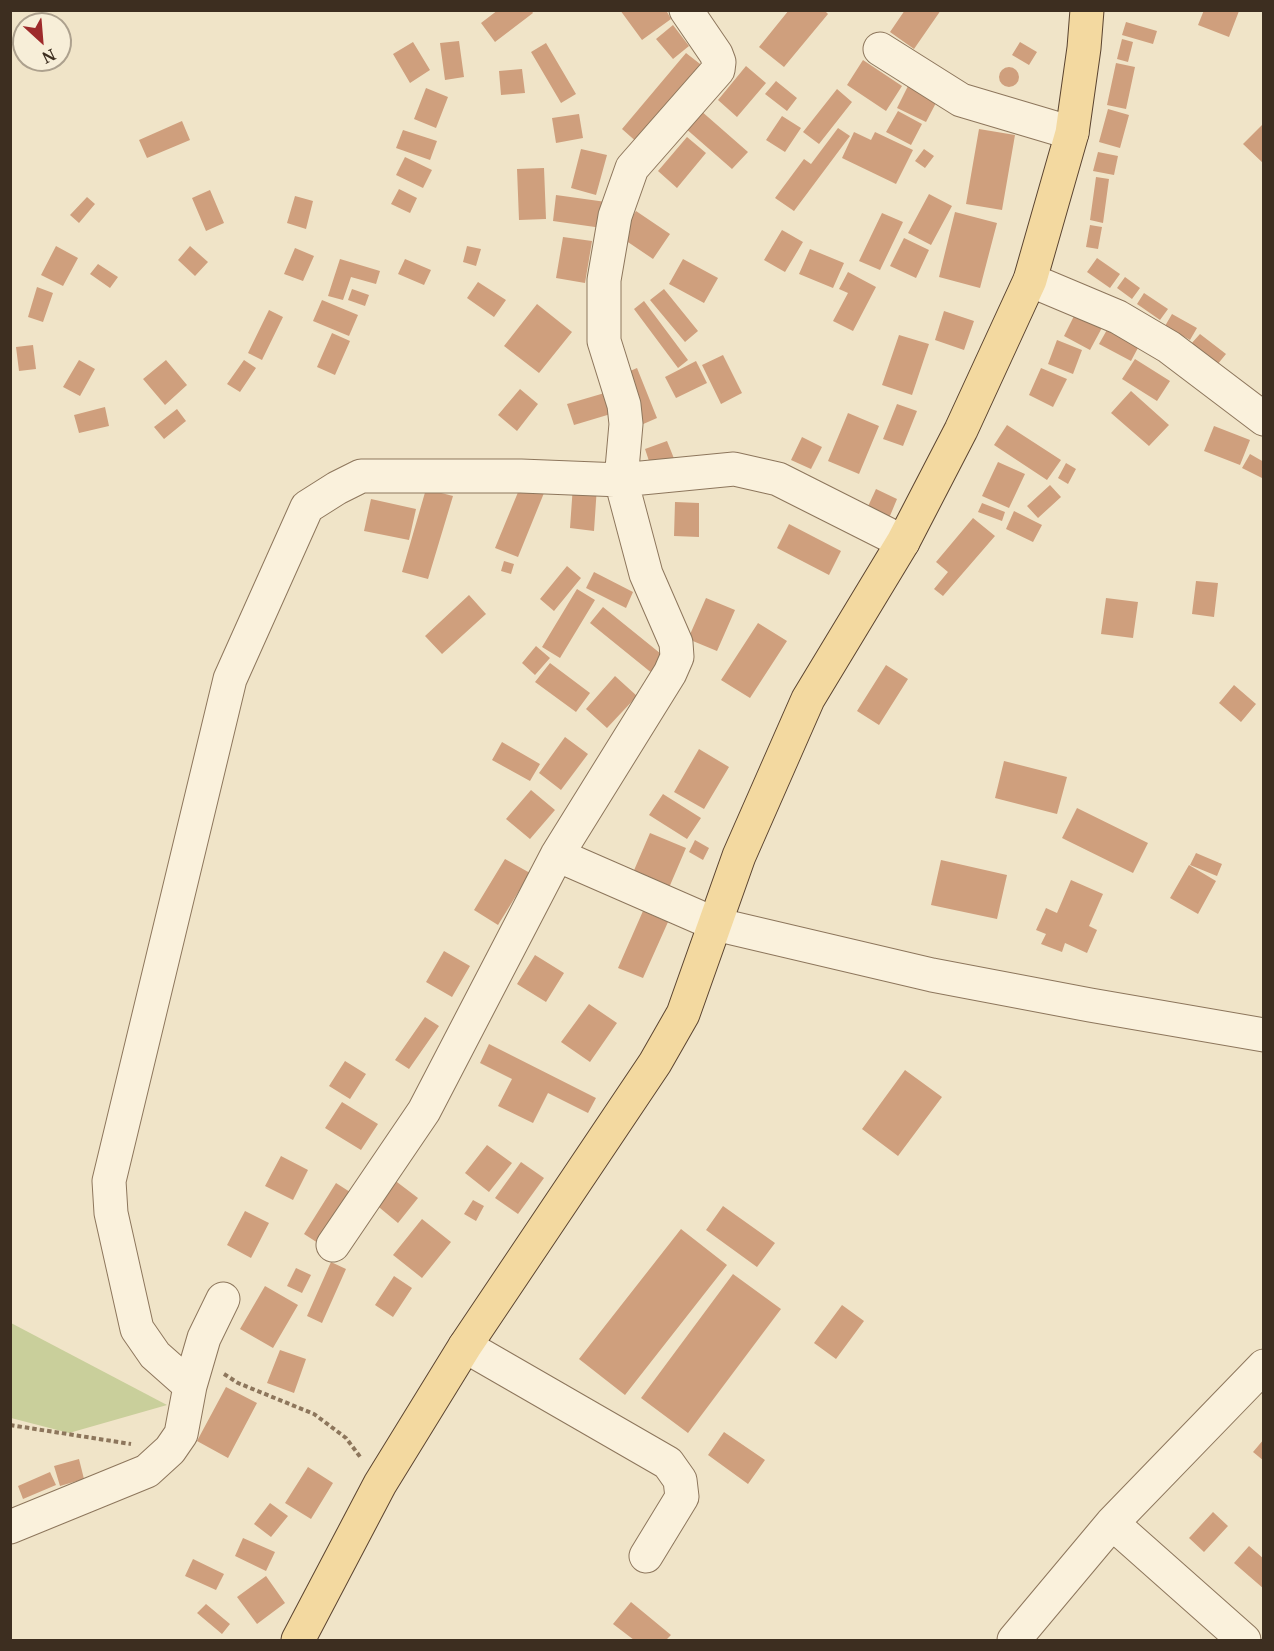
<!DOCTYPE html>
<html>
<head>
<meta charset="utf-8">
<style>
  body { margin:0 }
  #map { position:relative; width:1274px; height:1651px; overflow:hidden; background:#f0e4c8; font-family:"Noto Serif",serif }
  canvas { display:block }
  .frame { position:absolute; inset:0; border:12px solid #3d2e20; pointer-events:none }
  .north { position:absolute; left:12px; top:12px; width:60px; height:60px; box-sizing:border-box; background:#f7eed8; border:2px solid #ada18e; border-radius:50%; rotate:154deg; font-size:16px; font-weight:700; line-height:24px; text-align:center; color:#3d2e20 }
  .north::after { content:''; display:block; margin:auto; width:21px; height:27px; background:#9e2a2b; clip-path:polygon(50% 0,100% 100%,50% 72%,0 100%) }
</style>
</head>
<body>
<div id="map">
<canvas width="1274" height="1651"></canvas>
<div class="frame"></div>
<div class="north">N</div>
</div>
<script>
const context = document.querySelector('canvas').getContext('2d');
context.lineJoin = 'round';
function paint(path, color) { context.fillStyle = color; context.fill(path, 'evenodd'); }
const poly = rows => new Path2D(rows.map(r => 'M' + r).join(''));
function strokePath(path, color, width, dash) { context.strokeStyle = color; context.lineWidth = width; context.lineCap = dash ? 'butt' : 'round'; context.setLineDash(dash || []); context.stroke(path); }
const green = poly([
  [10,1323,11,1323,167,1405,69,1433,11,1418]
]);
const building = poly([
  [498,10,531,10,533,13,495,42,481,23],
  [620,10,666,10,671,19,642,40],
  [789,10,824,10,828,14,784,67,759,47],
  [905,10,941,10,914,49,890,32],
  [1204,10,1239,11,1229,37,1198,25],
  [1126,22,1157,31,1153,44,1122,35],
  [673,25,689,46,673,59,656,39],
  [1122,39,1133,42,1128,62,1117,59],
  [459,41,464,77,445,80,440,43],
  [413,42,430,70,410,83,393,54],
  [1020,42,1037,52,1029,65,1012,55],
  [546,43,576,94,561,103,531,52],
  [686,53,704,67,639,144,622,129],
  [863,60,902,86,886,111,847,85],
  [1116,63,1135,67,1126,109,1107,105],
  [746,66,766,83,737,117,718,100],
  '999 77a10 10 0 1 1 20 0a10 10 0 1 1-20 0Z',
  [522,69,525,93,501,95,499,71],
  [776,81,797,98,787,111,765,94],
  [908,86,937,101,926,122,897,108],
  [426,88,448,97,436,128,414,119],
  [837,89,852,102,819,144,803,132],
  [1108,109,1129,115,1120,148,1099,142],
  [700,110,748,152,732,169,684,127],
  [898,111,922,124,911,145,886,132],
  [579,114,583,138,556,143,552,118],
  [782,116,801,128,785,152,766,140],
  [182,121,190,140,147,158,139,140],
  [1264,123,1264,164,1243,144],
  [838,128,850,136,794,211,775,198,804,159,811,164],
  [979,129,1015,135,1002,210,966,204],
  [403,130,437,141,430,160,396,148],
  [854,132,871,140,875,132,913,150,896,184,842,158],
  [687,137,706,153,677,188,658,171],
  [581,149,607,155,596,195,571,188],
  [924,149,934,156,925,168,915,161],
  [1098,152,1118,156,1114,175,1093,171],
  [405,157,432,170,423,188,396,175],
  [544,168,546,219,519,220,517,169],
  [1096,177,1109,179,1103,223,1090,220],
  [399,189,417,198,410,213,391,204],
  [210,190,224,223,206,231,192,198],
  [929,194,952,206,931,245,908,233],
  [556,195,606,202,602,228,553,221],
  [295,196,313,201,306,229,287,223],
  [87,197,95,204,79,223,70,215],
  [636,211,670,234,653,259,619,236],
  [955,212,997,223,980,288,939,277],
  [882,213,903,222,880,270,859,261],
  [1090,225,1102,227,1098,249,1086,247],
  [782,230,803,242,785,272,764,260],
  [563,237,592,241,585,283,556,278],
  [904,238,929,250,916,278,890,266],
  [56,246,78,258,63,286,41,275],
  [190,246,208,262,195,276,178,260],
  [467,246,481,249,476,266,463,262],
  [295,248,314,256,303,281,284,274],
  [810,249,844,263,833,288,799,274],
  [1097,258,1120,274,1110,288,1087,272],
  [340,259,380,271,376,284,351,277,343,300,328,296],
  [405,259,431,270,424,285,398,274],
  [683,259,718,278,704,303,669,284],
  [98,264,118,277,110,288,90,274],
  [848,272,876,287,853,331,833,321,848,293,839,289],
  [1125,277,1140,288,1132,299,1117,288],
  [478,282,506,300,494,317,467,298],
  [37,287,53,293,43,322,28,317],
  [352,289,369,295,365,306,348,300],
  [664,289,698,331,685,342,650,300],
  [1144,293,1168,309,1160,320,1137,304],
  [322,300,358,315,349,336,313,321],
  [644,301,688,360,678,368,634,309],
  [537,304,572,332,539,373,504,346],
  [269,310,283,317,262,360,248,353],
  [1077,310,1104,324,1090,350,1064,336],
  [944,311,974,321,964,350,935,340],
  [1172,314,1197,328,1190,340,1165,326],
  [1108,328,1140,344,1131,361,1099,344],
  [332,333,350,341,335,375,317,367],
  [1200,334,1226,354,1217,365,1190,345],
  [899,335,929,344,912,395,882,385],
  [1057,340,1082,350,1073,374,1048,364],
  [33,345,36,369,19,371,16,347],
  [723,355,742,393,721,404,702,365],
  [1135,359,1170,381,1157,401,1122,379],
  [79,360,95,369,80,396,63,387],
  [166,360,187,385,165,405,143,379],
  [244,360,256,368,240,392,227,384],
  [696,361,707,383,676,398,665,377],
  [637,368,657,418,641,425,621,375],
  [1041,368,1067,379,1053,407,1029,395],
  [520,389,538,404,517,431,498,415],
  [1131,391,1169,425,1149,446,1111,413],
  [608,392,614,413,574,425,567,404],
  [897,404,917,411,903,446,883,439],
  [105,407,109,426,79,433,74,415],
  [177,409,186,421,164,439,154,427],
  [848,413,879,426,859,474,828,461],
  [1007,425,1061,460,1047,480,994,445],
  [1214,426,1250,440,1240,465,1204,451],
  [802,437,822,447,811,469,791,460],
  [667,441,675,461,652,470,645,449],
  [1250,454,1264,462,1264,479,1242,468],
  [998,462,1025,474,1009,508,982,496],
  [1066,463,1076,469,1068,484,1058,478],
  [521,485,544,493,518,557,495,548],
  [573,485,597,486,594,531,570,528],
  [1050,485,1061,497,1038,518,1027,506],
  [426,489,453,496,428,579,402,572],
  [876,489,897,499,887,523,865,513],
  [371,499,416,509,409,540,364,531],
  [675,502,699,503,699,537,674,536],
  [982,503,1005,512,1002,521,978,512],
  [1014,511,1042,525,1033,542,1006,529],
  [973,518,995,536,943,596,934,589,948,572,936,562],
  [789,524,841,551,829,575,777,548],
  [504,561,514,564,511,574,501,571],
  [567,566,581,578,554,611,540,599],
  [594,572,633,592,626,608,586,588],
  [1196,581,1218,583,1214,617,1192,614],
  [577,589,595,600,560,658,542,647],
  [469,595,486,614,442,654,425,636],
  [706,598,735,610,717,651,688,639],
  [1106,598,1138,602,1133,638,1101,634],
  [603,607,666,658,653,674,590,623],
  [758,623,787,641,750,698,721,680],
  [536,646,550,658,535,675,522,663],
  [550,663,590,693,576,712,535,682],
  [886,665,908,679,879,725,857,711],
  [615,676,637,696,607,728,586,709],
  [1234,685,1256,704,1241,722,1219,703],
  [565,737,588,754,561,790,539,773],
  [502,742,540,764,530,781,492,760],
  [699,749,729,767,704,809,674,792],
  [1004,761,1067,777,1057,814,995,798],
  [531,790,555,810,530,839,506,819],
  [663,794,701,818,687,839,649,815],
  [1077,808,1148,843,1133,873,1062,838],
  [650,833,686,848,668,890,632,875],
  [695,840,709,848,703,860,689,852],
  [1196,853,1222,864,1217,876,1190,865],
  [505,859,530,873,498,925,474,910],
  [941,860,1007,875,997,919,931,905],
  [1189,865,1216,881,1198,914,1170,898],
  [1071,880,1103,894,1089,926,1097,930,1087,953,1065,943,1062,952,1041,944,1046,934,1036,930,1046,908,1057,913],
  [643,911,668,922,643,978,618,968],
  [444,951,470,966,452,997,426,982],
  [535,955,564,973,546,1002,517,984],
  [589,1004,617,1023,590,1062,561,1042],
  [425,1017,439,1026,409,1069,395,1060],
  [489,1044,596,1098,588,1113,548,1093,533,1123,498,1106,512,1079,480,1063],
  [345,1061,366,1074,350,1099,329,1086],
  [905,1070,942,1097,898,1156,862,1129],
  [342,1102,378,1124,361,1150,325,1128],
  [487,1145,512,1163,489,1192,465,1173],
  [281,1156,308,1170,293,1200,265,1186],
  [521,1162,544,1178,518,1214,495,1198],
  [393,1179,418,1198,398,1223,374,1203],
  [336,1183,350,1192,318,1243,304,1234],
  [473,1200,484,1206,476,1221,464,1214],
  [723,1206,775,1243,757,1267,706,1230],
  [245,1211,269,1223,251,1258,227,1245],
  [422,1219,451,1242,422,1278,393,1255],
  [681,1229,727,1265,625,1395,579,1359],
  [331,1262,346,1269,322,1323,307,1316],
  [296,1268,311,1275,302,1293,287,1286],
  [733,1274,781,1309,688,1433,641,1398],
  [394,1276,412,1288,393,1317,375,1305],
  [265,1286,298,1305,273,1348,240,1329],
  [842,1305,864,1321,836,1359,814,1343],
  [280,1350,306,1359,294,1393,267,1383],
  [226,1387,257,1403,228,1458,197,1441],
  [724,1432,765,1460,748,1484,708,1455],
  [1264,1439,1264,1461,1253,1452],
  [79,1459,84,1479,60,1486,54,1466],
  [308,1467,333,1483,311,1519,285,1503],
  [50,1472,56,1485,23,1499,18,1486],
  [270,1503,288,1516,271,1537,254,1524],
  [1213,1512,1228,1526,1204,1552,1189,1538],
  [243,1538,275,1552,266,1571,235,1556],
  [1249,1546,1264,1559,1264,1589,1234,1563],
  [193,1559,224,1574,216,1590,185,1576],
  [266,1576,285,1603,257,1624,237,1597],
  [631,1602,671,1635,666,1640,634,1640,613,1624],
  [206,1604,230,1624,222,1634,197,1613]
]);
const path = poly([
  [224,1374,238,1383,314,1414,346,1438,361,1458],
  [10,1425,131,1444]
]);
const minor = poly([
  [880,49,961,100,1072,133],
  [1030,280,1118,317,1169,347,1264,419],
  [557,855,715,924,932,975,1090,1005,1264,1035],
  [333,1245,424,1111,557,855,670,673,677,657,676,643,646,574,621,480,626,424,624,405,604,341,604,280,615,216,632,168,718,70,719,62,716,54,686,10],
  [465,1346,668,1463,680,1480,682,1497,646,1556],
  [190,1386,155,1355,137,1329,111,1213,109,1181,230,679,307,507,337,488,361,476,521,476,621,480,734,469,778,479,903,542],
  [1112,1523,1244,1640],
  [10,1527,147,1471,170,1450,181,1434,190,1386,204,1338,223,1299],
  [1014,1640,1112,1523,1264,1366]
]);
const major = poly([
  [298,1640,380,1484,465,1346,655,1063,683,1014,739,856,808,699,903,542,961,430,1030,280,1072,133,1084,48,1087,10]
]);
paint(green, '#c9cf9b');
paint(building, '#cf9f7d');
strokePath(minor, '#8d765c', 35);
strokePath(major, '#5b4430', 35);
strokePath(path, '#8d765c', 4, [4.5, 3]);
strokePath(minor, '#faf1dc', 33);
strokePath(major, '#f3d9a0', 33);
</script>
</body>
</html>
